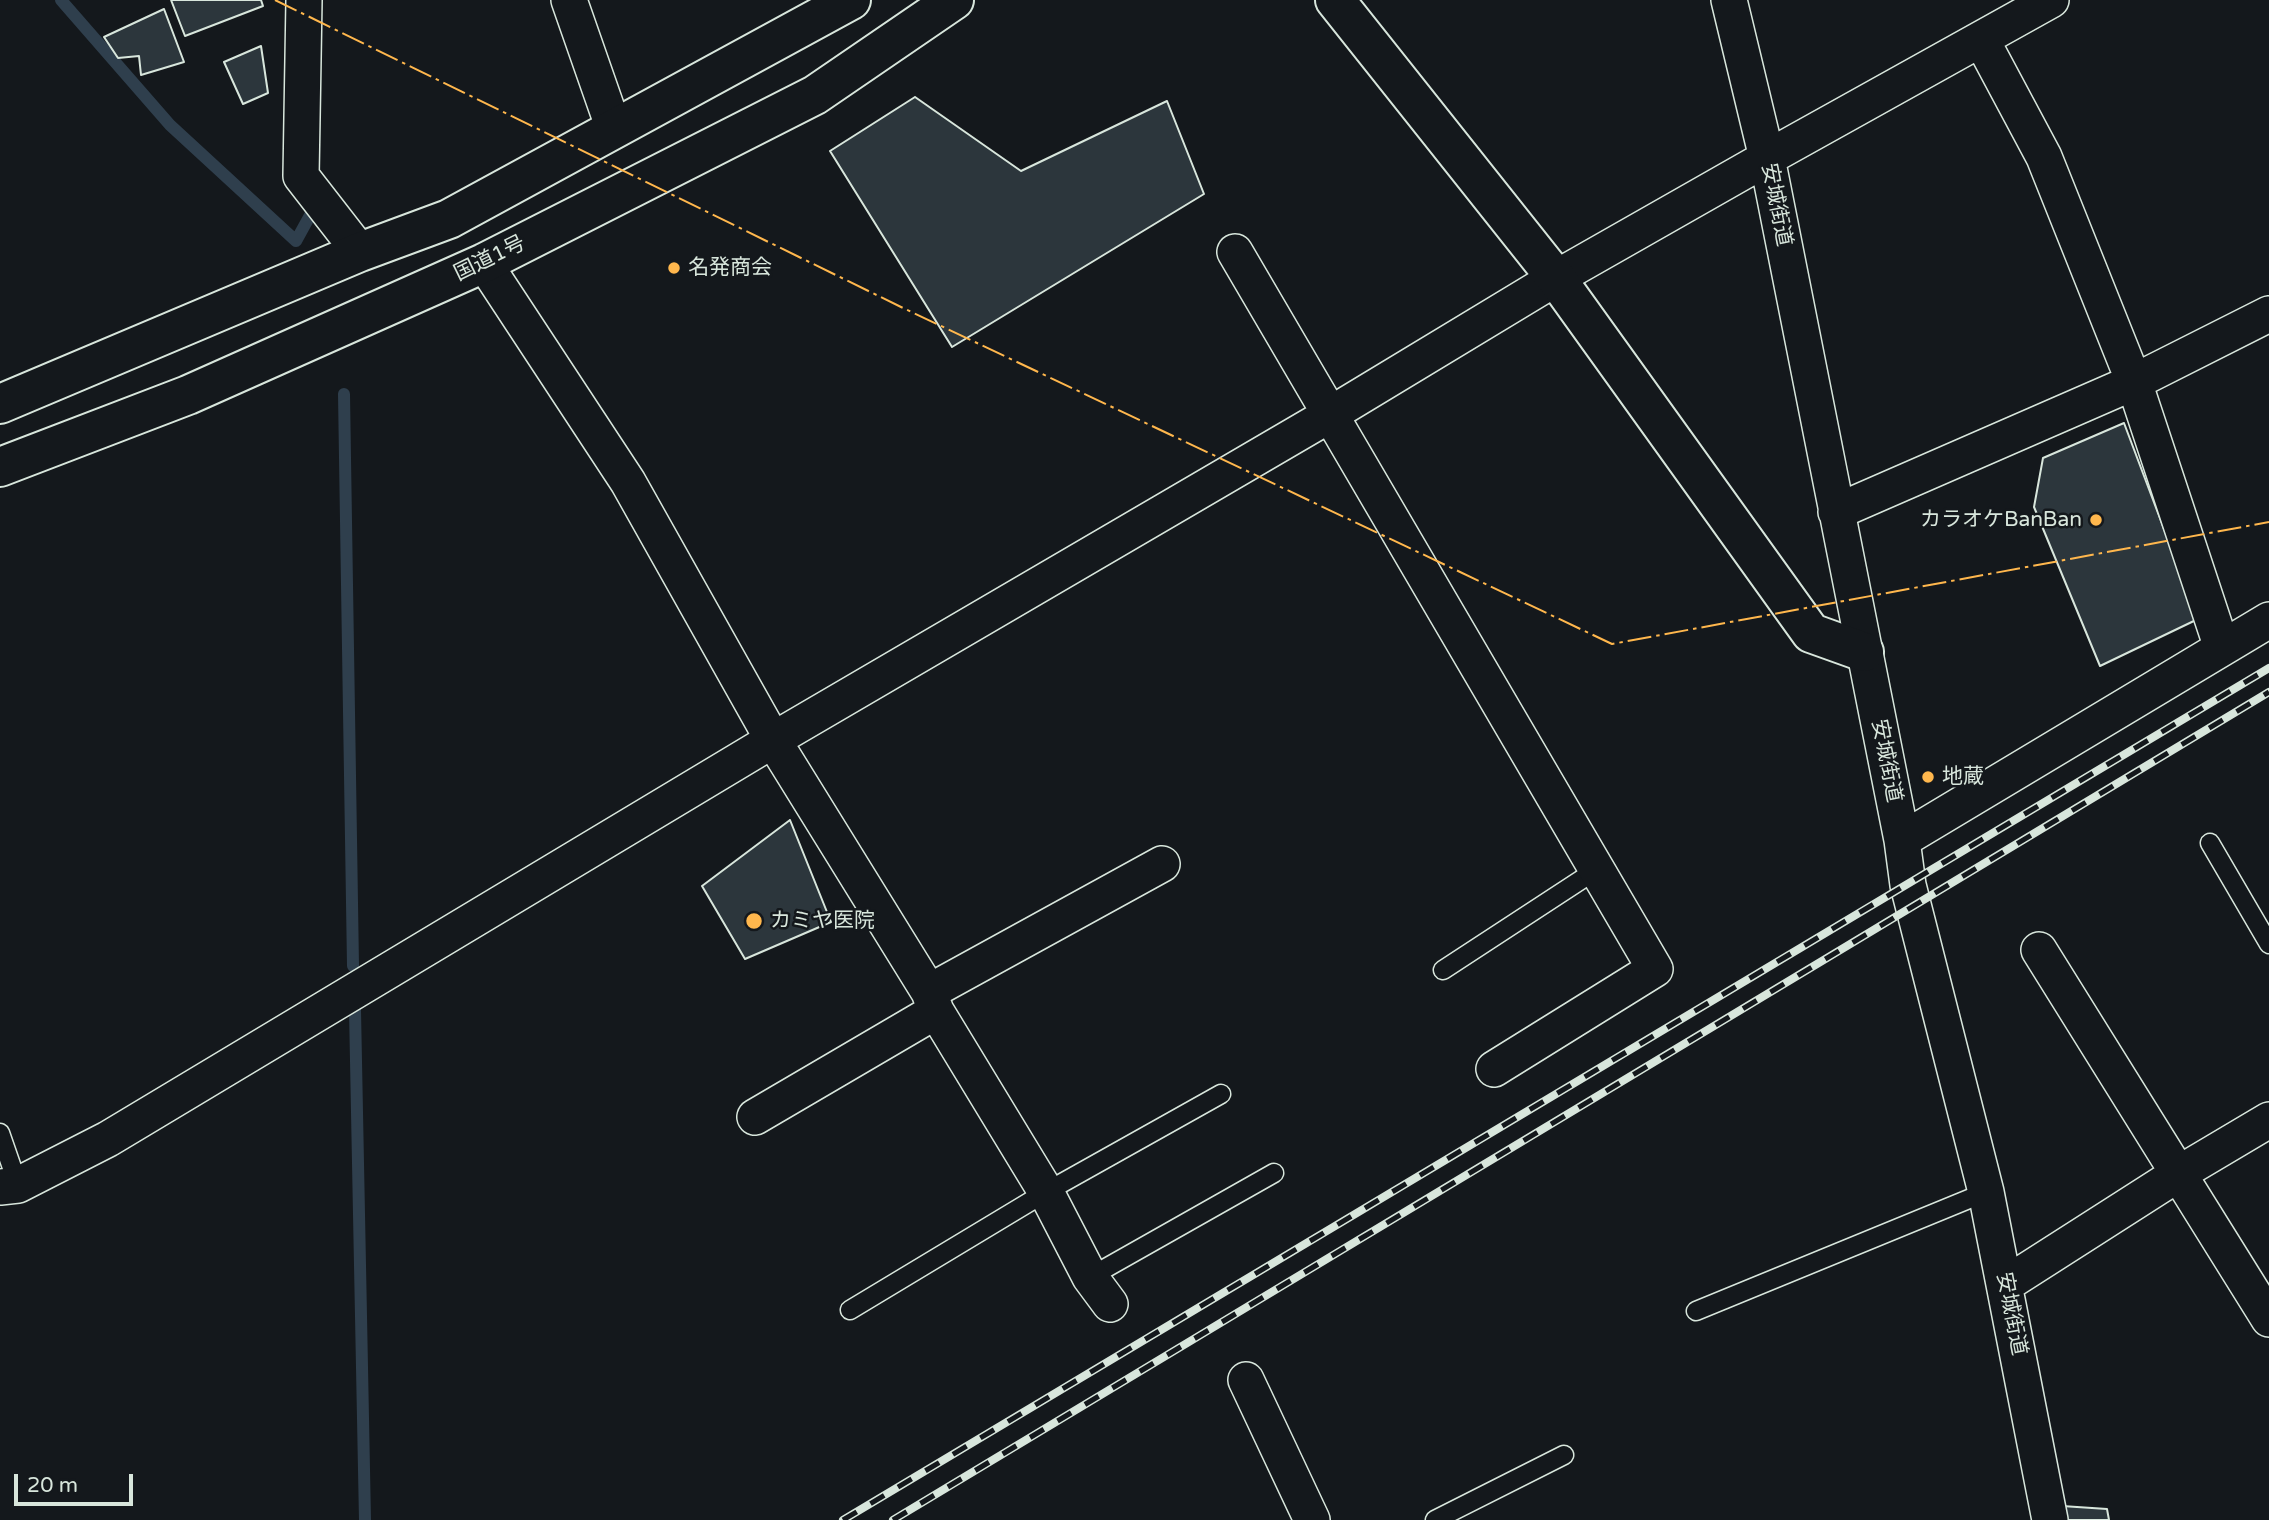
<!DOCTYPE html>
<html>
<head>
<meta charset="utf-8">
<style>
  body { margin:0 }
  #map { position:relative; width:2269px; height:1520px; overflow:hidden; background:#14181c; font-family:"Varela Round",sans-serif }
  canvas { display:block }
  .scale { position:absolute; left:14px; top:1474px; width:119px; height:32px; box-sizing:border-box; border:4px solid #d8e6dc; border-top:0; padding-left:9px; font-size:21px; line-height:24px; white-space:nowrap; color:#d8e6dc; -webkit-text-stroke:5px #14181c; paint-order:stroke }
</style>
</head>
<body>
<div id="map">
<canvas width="2269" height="1520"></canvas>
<div class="scale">20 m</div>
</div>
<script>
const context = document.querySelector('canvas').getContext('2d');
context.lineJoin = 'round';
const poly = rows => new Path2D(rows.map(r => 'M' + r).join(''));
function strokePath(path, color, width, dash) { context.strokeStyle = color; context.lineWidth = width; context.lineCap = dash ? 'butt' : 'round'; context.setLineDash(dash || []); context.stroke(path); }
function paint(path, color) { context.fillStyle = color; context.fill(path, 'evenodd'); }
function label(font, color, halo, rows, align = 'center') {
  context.font = font + ' "Varela Round","Noto Sans JP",sans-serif'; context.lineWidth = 5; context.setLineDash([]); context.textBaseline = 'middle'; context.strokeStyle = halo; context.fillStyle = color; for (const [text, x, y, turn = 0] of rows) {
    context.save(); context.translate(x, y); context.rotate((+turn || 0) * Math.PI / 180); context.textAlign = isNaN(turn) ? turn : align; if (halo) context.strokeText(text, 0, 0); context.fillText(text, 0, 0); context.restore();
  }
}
const stream = poly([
  [61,0,170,125,296,241,313,210],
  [344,394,353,966],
  [355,1010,365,1520]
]);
const building = poly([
  [171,0,261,0,263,6,185,36,171,0],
  [164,9,184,62,141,75,139,56,118,58,104,37,164,9],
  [261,46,268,93,243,104,224,62,261,46],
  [915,97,1021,171,1167,101,1204,194,952,347,830,151,915,97],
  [2124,423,2198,619,2100,666,2034,507,2043,458,2124,423],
  [790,820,831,922,745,959,702,886,790,820],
  [2062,1506,2107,1509,2109,1520,2065,1520,2062,1506]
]);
const lane = poly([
  [2210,843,2269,944],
  [1443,970,1596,870],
  [0,1133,18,1185],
  [1090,1277,1274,1173],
  [850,1310,1046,1192,1221,1094],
  [1696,1311,1986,1192],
  [1435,1520,1564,1455]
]);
const street = poly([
  [304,0,301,176,360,252],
  [569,0,614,129],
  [1729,0,1767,158,1902,840,1908,885,1986,1192,2050,1520],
  [1981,39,2044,157,2134,382,2222,648],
  [1235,252,1655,969,1494,1069],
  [484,263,628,482,773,740,929,992,936,1011,1046,1192,1090,1277,1110,1304],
  [1836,512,2134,382,2269,314],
  [1902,840,2269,620],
  [2039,950,2269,1319],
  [929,992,1162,864],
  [755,1117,936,1011],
  [0,1187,18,1185,108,1139,773,740,1331,414,1556,278,1767,158,2051,0],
  [2006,1284,2178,1174,2269,1120],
  [1246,1380,1312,1520]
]);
const secondary = poly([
  [1335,0,1556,278,1811,633,1864,652]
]);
const highway = poly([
  [0,404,360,252,449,219,851,0],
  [0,467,188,395,484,263,815,95,954,0]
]);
const rail = poly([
  [843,1520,2269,668],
  [893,1520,2269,692]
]);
const power = poly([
  [275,0,901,307,1612,644,2269,522]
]);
const markers = [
  [674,268,7,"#ffb74d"],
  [2096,520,7,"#ffb74d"],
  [1928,777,7,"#ffb74d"],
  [754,921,9,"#ffb74d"]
];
const streetNames = [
  ["安城街道",1776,205,79],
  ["国道1号",490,259,-26],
  ["安城街道",1886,761,79],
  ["安城街道",2011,1314,79]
];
const poiNames = [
  ["名発商会",688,268],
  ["カラオケBanBan",2082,520,"right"],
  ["地蔵",1942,777],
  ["カミヤ医院",770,921]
];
strokePath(stream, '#2f3f4d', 12);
paint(building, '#2c363c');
strokePath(building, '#d8e6dc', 2);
strokePath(lane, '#d8e6dc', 21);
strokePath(street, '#d8e6dc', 38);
strokePath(secondary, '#d8e6dc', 42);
strokePath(highway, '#d8e6dc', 42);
strokePath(lane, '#14181c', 18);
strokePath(street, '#14181c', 35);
strokePath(secondary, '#14181c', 38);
strokePath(highway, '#14181c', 38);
strokePath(rail, '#d8e6dc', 8);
strokePath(rail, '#14181c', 5, [16]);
strokePath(power, '#ffb74d', 2, [24, 5, 3.5, 5]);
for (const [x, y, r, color] of markers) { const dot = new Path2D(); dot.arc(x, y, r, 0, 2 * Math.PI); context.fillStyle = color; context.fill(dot); strokePath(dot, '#14181c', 2.5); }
label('21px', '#d8e6dc', '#14181c', streetNames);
label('21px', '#d8e6dc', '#14181c', poiNames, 'left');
</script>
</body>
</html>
